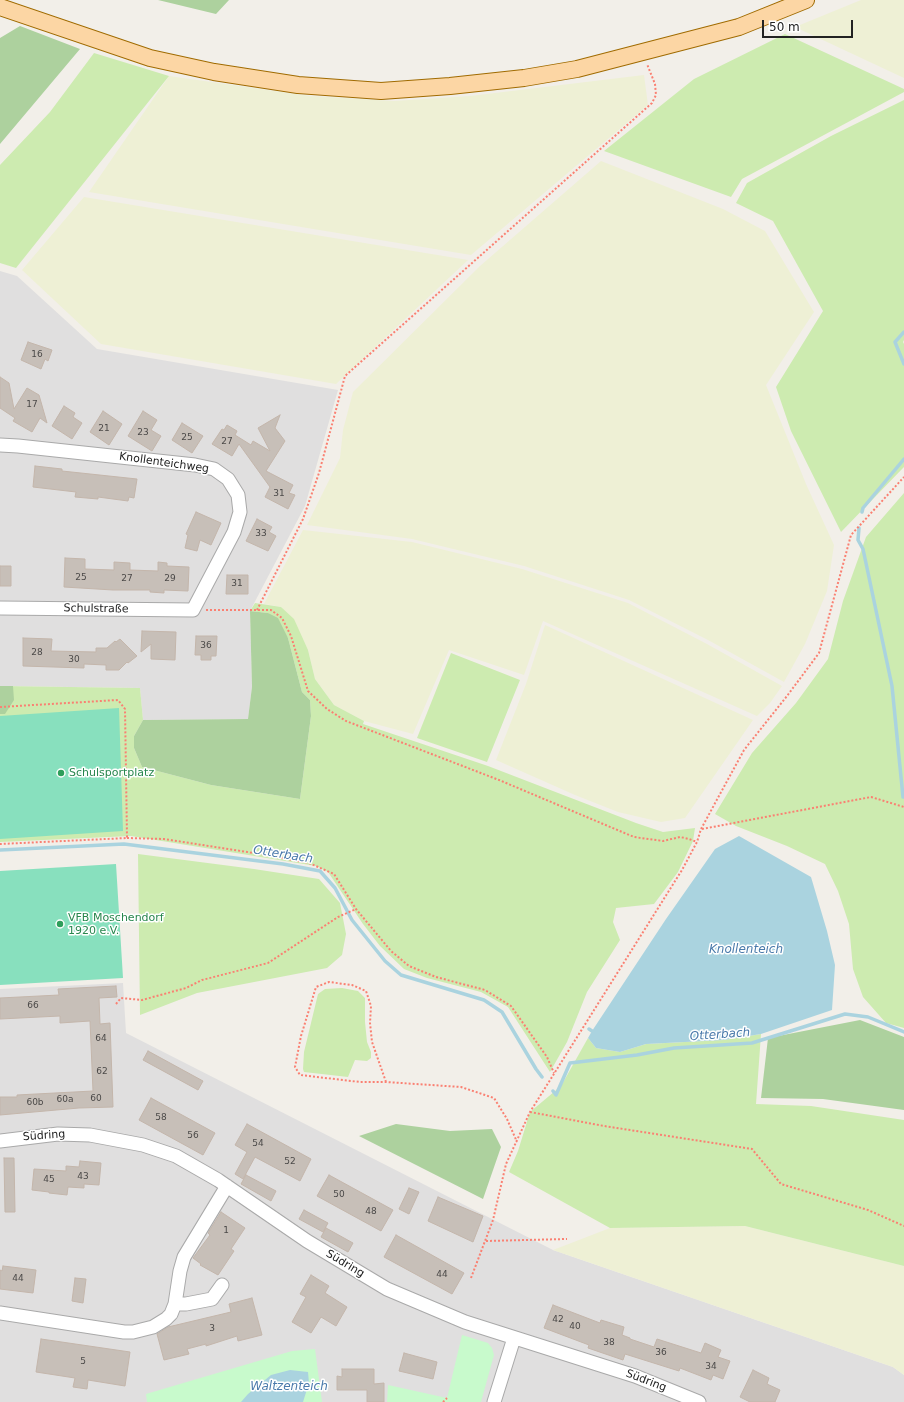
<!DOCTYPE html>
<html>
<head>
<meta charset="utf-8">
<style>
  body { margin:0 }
  #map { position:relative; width:904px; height:1402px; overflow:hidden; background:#f2efe9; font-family:"DejaVu Sans",sans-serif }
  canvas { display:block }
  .scale { position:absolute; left:762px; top:20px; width:91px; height:18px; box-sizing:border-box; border:2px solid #222; border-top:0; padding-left:5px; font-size:12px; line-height:14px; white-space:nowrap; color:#222; -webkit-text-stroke:3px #fff; paint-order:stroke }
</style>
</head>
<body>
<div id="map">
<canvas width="904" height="1402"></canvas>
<div class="scale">50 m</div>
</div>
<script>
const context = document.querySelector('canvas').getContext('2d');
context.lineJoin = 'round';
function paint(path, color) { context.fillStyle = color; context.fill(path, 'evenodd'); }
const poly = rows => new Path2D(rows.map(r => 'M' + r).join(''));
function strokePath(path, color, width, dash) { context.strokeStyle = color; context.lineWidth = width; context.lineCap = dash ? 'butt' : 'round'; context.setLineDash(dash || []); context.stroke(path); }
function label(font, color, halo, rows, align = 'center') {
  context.font = font + ' "DejaVu Sans",sans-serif'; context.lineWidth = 3; context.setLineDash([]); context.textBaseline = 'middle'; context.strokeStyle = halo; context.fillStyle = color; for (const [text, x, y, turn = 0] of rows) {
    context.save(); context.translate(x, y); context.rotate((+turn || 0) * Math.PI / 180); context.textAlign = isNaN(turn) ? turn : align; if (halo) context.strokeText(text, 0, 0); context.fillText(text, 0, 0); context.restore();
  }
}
const residential = poly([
  [0,271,17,276,97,349,338,390,305,506,250,611,252,687,248,719,143,720,140,688,0,686],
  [123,983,126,1033,553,1250,893,1367,904,1375,904,1402,0,1402,0,989]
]);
const farmland = poly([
  [861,0,904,0,904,78,795,27],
  [644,75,648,105,471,255,89,192,169,76,310,96,394,101,470,96],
  [601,161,723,209,765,231,814,312,766,385,806,484,834,545,827,591,805,644,784,682,708,640,629,600,524,566,412,539,307,525,340,458,343,430,353,392,480,266],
  [84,197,468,260,336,384,101,344,22,270],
  [303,530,412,542,522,569,628,603,707,644,782,686,770,703,757,716,543,621,524,675,449,650,413,734,364,721,334,705,315,679,308,650,281,607,264,604],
  [545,625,753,720,685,818,661,822,618,812,575,795,496,760,526,684],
  [745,1226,904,1266,904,1375,893,1367,553,1250,610,1228]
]);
const grass = poly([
  [785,34,904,89,904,92,742,179,731,197,604,151,694,79],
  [94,53,169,76,16,268,0,263,0,165,50,112],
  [904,100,904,340,903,342,904,344,904,467,841,532,791,431,776,387,823,311,773,221,736,203,747,183,831,136],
  [904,493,904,1028,886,1023,863,997,853,969,849,924,838,891,825,864,787,846,736,826,715,814,752,753,796,703,828,659,843,601,866,537],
  [255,603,281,607,294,619,308,650,315,679,334,705,364,721,363,724,488,766,636,823,663,832,695,828,693,841,678,872,654,904,616,908,613,922,620,940,587,992,567,1042,550,1072,508,1007,481,992,427,978,404,969,380,946,363,924,328,872,316,866,131,836,0,842,0,686,140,688,143,720,134,736,134,748,142,767,211,785,300,799,311,716,310,700,302,692,288,638,268,613,250,611],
  [451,653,520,680,487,762,417,738],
  [138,854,254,869,319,879,340,903,346,934,342,955,327,968,197,993,140,1015],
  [342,988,358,991,365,998,365,1022,367,1042,371,1052,371,1058,367,1061,355,1060,348,1077,304,1072,303,1069,304,1052,318,994,325,989],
  [761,1034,756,1104,811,1106,904,1120,904,1266,745,1226,610,1228,509,1172,518,1151,530,1112,561,1086,588,1038,596,1048,620,1052,646,1044,724,1040]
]);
const forest = poly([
  [158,0,229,0,216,14],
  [20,26,80,49,0,144,0,38],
  [250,611,268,613,278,618,288,638,302,692,310,700,311,716,300,799,211,785,142,767,134,748,134,736,143,720,248,719,252,687],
  [0,686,13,686,14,700,5,714,0,714],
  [860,1020,904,1037,904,1110,823,1099,761,1098,768,1038],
  [396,1124,450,1131,492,1129,501,1147,483,1199,359,1136]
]);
const park = poly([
  [462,1335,488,1343,492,1348,494,1355,481,1402,387,1402,388,1385,447,1398],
  [315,1349,322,1402,147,1402,146,1394,292,1351]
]);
const pitch = poly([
  [119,708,123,831,0,839,0,716],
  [116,864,123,978,0,985,0,871]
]);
const water = poly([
  [739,836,811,877,827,931,835,965,832,1010,761,1034,724,1040,646,1044,620,1052,596,1048,588,1038,592,1031,666,919,715,849],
  [290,1370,308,1372,309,1383,303,1402,241,1402,248,1394,271,1375]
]);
const stream = poly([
  [904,332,895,342,904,364],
  [862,512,863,508,904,459],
  [859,528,858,540,863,549,892,686,903,797],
  [0,850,124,844,283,864,320,871,335,888,352,920,385,961,401,975,484,1000,502,1012,536,1069,542,1077],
  [589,1029,592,1031],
  [553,1091,556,1095,570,1063,637,1055,674,1048,752,1043,845,1014,868,1017,904,1032]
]);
const building = poly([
  [28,342,52,350,48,361,45,359,41,369,21,360,28,342],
  [0,377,9,383,14,409,27,388,39,395,47,423,40,418,32,432,13,421,15,418,0,408,0,377],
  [64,406,75,413,73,417,82,423,72,439,52,426,64,406],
  [103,411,122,424,109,445,90,432,103,411],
  [143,411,157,420,151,430,161,436,152,451,128,436,143,411],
  [280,415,275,428,285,441,266,471,293,485,289,493,295,495,288,509,265,497,270,487,239,444,232,456,212,444,222,429,224,430,227,425,237,431,235,435,251,445,253,441,270,451,258,428,280,415],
  [182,423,203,436,192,453,172,440,182,423],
  [35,466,62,469,62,471,137,479,134,498,129,497,128,501,98,497,98,499,75,497,76,492,33,487,35,466],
  [196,512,221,523,211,545,200,540,197,551,185,548,188,535,186,534,196,512],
  [257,519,272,527,269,532,276,536,268,551,246,541,257,519],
  [65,558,85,559,85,569,114,570,114,562,130,563,130,570,158,571,158,562,167,563,167,566,189,567,188,591,164,590,164,593,150,592,150,590,113,590,64,587,65,558],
  [0,566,11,566,11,586,0,586,0,566],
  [227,575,248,575,248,594,226,594,227,575],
  [142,631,176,632,175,660,151,659,151,644,141,652,142,631],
  [196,636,217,636,216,656,211,656,211,660,201,660,201,655,195,655,196,636],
  [23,638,52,639,51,651,96,652,96,648,107,648,115,641,116,642,120,639,137,656,128,663,127,662,119,670,106,670,106,665,84,664,84,668,23,666,23,638],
  [116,986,117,997,99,998,100,1024,110,1023,113,1107,79,1108,0,1115,0,1097,17,1097,17,1095,93,1091,90,1021,60,1023,60,1016,0,1019,0,998,59,995,58,989,116,986],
  [148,1051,203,1081,198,1090,143,1060,148,1051],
  [151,1098,215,1133,203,1155,139,1120,151,1098],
  [247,1124,311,1159,300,1181,255,1157,243,1179,235,1174,247,1152,235,1145,247,1124],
  [4,1158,14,1158,15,1212,5,1212,4,1158],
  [80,1161,101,1163,99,1185,84,1184,84,1188,68,1187,67,1195,49,1193,49,1192,32,1190,34,1169,66,1171,66,1166,79,1167,80,1161],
  [246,1175,276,1191,271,1201,241,1184,246,1175],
  [329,1175,393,1210,381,1231,317,1196,329,1175],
  [409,1188,419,1192,409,1214,399,1209,409,1188],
  [438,1197,483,1216,473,1242,428,1221,438,1197],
  [304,1210,328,1223,323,1232,299,1219,304,1210],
  [221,1212,245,1228,231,1249,234,1251,218,1275,200,1265,201,1264,193,1258,210,1235,208,1233,221,1212],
  [326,1228,353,1243,348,1252,321,1237,326,1228],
  [396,1235,464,1273,452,1294,384,1257,396,1235],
  [3,1266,36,1270,33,1293,0,1289,0,1270,2,1271,3,1266],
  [311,1275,329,1286,325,1293,347,1307,336,1326,321,1317,311,1333,292,1322,306,1297,300,1294,311,1275],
  [75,1278,86,1279,83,1303,72,1301,75,1278],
  [252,1298,262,1335,238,1341,237,1336,206,1346,206,1344,187,1349,189,1354,164,1360,157,1334,168,1327,231,1312,229,1304,252,1298],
  [553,1305,600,1323,601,1320,624,1327,622,1335,630,1338,630,1339,654,1347,657,1339,701,1353,705,1343,721,1350,718,1357,730,1361,723,1379,713,1375,711,1380,680,1368,679,1371,625,1354,623,1360,588,1348,589,1345,544,1328,553,1305],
  [41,1339,130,1352,125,1386,88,1380,87,1389,73,1387,75,1378,36,1372,41,1339],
  [404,1353,437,1362,433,1379,399,1371,404,1353],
  [342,1369,374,1369,374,1384,384,1383,384,1402,367,1402,367,1390,337,1390,337,1376,342,1377,342,1369],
  [753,1370,769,1378,767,1384,780,1390,775,1402,750,1402,740,1397,753,1370]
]);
const path = poly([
  [206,610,271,610,282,618,291,636,308,691,327,709,346,721,499,780,634,837,663,841,680,837,689,839,697,842],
  [257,610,303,519,319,473,345,376,652,103,656,95,655,84,647,64],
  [0,707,118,700,125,709,127,838,0,844],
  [702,829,871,797,904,807],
  [127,838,164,839,260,854,309,863,334,874,356,909,391,951,409,966,436,977,485,990,511,1006,547,1057,554,1073],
  [116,1004,121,998,142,1000,186,988,202,980,268,963,338,917,356,909],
  [386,1082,372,1042,370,1023,371,1006,366,991,352,985,329,982,316,987,301,1036,295,1067,300,1075,360,1082,386,1082,461,1087,494,1098,507,1119,517,1142],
  [530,1112,604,1126,752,1149,781,1184,868,1210,904,1226],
  [486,1241,567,1239],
  [471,1278,493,1220,506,1164,530,1112,682,870,697,842,701,829,744,750,787,696,819,653,851,535,904,477],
  [443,1402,447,1398]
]);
const minor = poly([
  [0,445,18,446,195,465,214,469,228,479,238,495,240,512,234,532,193,610,0,608],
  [0,1141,58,1134,90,1135,143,1145,176,1156,218,1180,307,1241,387,1289,465,1322,635,1376,699,1402],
  [175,1304,186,1304,212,1299,222,1285],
  [0,1313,124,1332,133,1332,153,1327,166,1319,171,1314,175,1304,180,1271,184,1257,227,1186],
  [494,1402,514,1338]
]);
const major = poly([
  [0,7,150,58,214,72,298,85,381,91,450,86,524,78,577,69,739,27,806,0]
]);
const markers = [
  [61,773,4,"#2e9e5b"],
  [60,924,4,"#2e9e5b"]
];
const numberNames = [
  ["16",37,355],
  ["17",32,405],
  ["21",104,429],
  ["23",143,433],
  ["25",187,438],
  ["27",227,442],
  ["31",279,494],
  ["33",261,534],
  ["25",81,578],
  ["27",127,579],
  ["29",170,579],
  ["31",237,584],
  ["36",206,646],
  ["28",37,653],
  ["30",74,660],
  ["66",33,1006],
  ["64",101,1039],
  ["62",102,1072],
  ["60",96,1099],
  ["60a",65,1100],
  ["60b",35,1103],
  ["58",161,1118],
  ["56",193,1136],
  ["54",258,1144],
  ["52",290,1162],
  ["43",83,1177],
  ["45",49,1180],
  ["50",339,1195],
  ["48",371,1212],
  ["1",226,1231],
  ["44",442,1275],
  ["44",18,1279],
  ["42",558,1320],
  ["40",575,1327],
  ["3",212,1329],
  ["38",609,1343],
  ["36",661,1353],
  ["5",83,1362],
  ["34",711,1367]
];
const streetNames = [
  ["Knollenteichweg",164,463,8],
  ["Schulstraße",96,609,1],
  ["Südring",44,1136,-4],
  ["Südring",345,1264,31],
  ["Südring",646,1381,21]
];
const leisureNames = [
  ["Schulsportplatz",69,773],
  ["VFB Moschendorf",68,918],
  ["1920 e.V.",68,931]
];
const waterNames = [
  ["Otterbach",283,855,9],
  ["Knollenteich",746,950],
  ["Otterbach",720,1035,-4],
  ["Waltzenteich",289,1387]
];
paint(residential, '#e0dfdf');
paint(farmland, '#eef0d5');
paint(grass, '#cdebb0');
paint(forest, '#add19e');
paint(park, '#c8facc');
paint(pitch, '#88e0be');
paint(water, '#aad3df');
strokePath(stream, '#aad3df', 3.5);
paint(building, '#c7bfb8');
strokePath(building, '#c4b6ab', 1);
strokePath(minor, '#a9a9a9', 15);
strokePath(major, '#a06b00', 18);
strokePath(path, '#fa8072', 2, [2, 2]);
strokePath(minor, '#fff', 13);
strokePath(major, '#fcd6a4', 16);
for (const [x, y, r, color] of markers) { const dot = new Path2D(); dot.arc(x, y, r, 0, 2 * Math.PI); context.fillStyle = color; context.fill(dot); strokePath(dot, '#fff', 1.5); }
label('9px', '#4b4948', null, numberNames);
label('11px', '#222', '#fff', streetNames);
label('11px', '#27864d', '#fff', leisureNames, 'left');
label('italic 12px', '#4a7aab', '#fff', waterNames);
</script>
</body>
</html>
